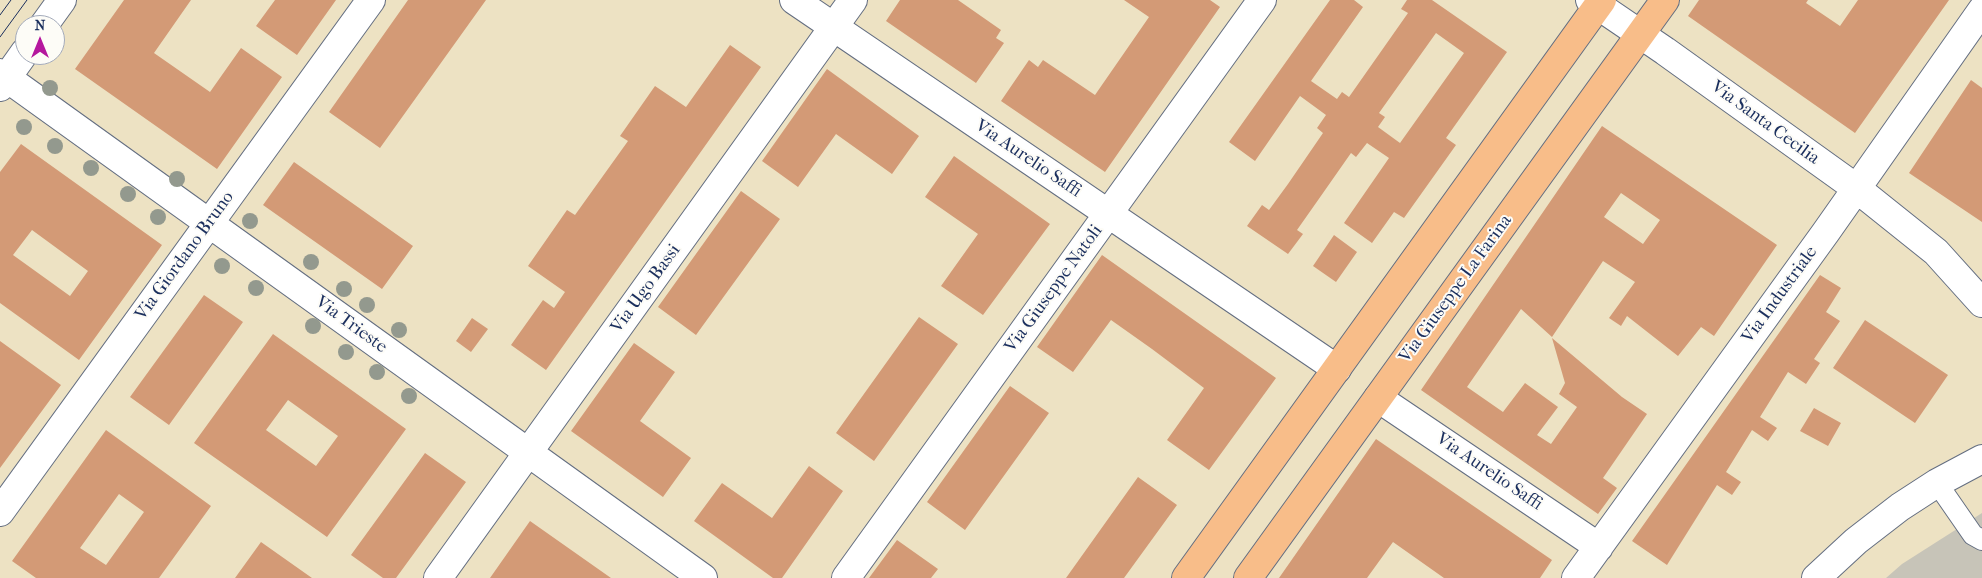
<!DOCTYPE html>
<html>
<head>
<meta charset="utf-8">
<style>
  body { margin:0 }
  #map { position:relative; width:1982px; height:578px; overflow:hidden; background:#ede2c3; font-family:"IM FELL French Canon",serif }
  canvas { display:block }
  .north { position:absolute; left:15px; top:15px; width:50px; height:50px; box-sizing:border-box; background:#fdfcf7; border:1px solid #a3aaba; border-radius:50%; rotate:0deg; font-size:14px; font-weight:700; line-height:20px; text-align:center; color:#1b2f5e }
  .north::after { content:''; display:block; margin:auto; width:18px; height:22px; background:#b5179e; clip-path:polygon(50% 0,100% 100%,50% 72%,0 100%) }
</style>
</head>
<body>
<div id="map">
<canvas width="1982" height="578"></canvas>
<div class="north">N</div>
</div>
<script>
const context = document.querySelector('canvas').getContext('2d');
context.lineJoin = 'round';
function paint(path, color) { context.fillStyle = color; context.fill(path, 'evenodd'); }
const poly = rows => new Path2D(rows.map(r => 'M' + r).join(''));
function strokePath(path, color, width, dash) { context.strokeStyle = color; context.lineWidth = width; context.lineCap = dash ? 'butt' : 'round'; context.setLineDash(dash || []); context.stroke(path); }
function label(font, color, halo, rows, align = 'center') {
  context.font = font + ' "IM FELL French Canon",serif'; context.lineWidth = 4; context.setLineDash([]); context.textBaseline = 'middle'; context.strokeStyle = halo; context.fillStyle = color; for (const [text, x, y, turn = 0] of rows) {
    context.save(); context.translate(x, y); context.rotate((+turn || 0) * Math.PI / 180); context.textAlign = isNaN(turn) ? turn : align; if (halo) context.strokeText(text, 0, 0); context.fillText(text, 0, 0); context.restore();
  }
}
const industrial = poly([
  [1982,513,1982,578,1886,578,1902,564]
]);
const building = poly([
  [124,0,191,0,154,53,210,92,241,48,282,77,217,169,75,69],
  [275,0,336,0,297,55,256,26],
  [408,0,486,0,380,148,329,112],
  [900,0,958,0,1001,30,996,38,1004,43,976,83,886,21],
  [1124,0,1210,0,1220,7,1105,172,1001,101,1029,60,1038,67,1043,60,1095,95,1149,17],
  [1330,0,1354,0,1363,7,1311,81,1337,99,1342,92,1349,97,1408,13,1401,9,1407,0,1432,0,1507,52,1446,138,1456,145,1404,218,1394,212,1372,243,1344,223,1389,158,1367,143,1356,157,1351,153,1316,203,1297,230,1303,234,1288,254,1247,226,1262,205,1269,210,1288,184,1323,133,1317,128,1326,115,1300,96,1255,161,1229,142],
  [1436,33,1464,53,1400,143,1378,127,1385,117,1379,113],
  [1699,0,1808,0,1806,3,1840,26,1858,0,1949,0,1855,133,1688,16],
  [730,45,761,67,546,370,511,345,543,300,554,308,565,292,528,266,567,210,575,215,628,141,620,136,655,86,686,107],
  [827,69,919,136,892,174,836,134,798,187,762,161],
  [1971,80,1982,88,1982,222,1909,173],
  [1602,126,1777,245,1714,336,1701,327,1678,356,1627,316,1621,326,1609,318,1635,282,1603,261,1552,337,1521,309,1467,387,1503,412,1525,383,1558,407,1537,435,1551,444,1577,407,1559,394,1565,383,1552,338,1622,397,1647,414,1603,478,1617,488,1598,514,1421,390],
  [1621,193,1660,220,1643,244,1604,217],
  [21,144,162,245,79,360,0,303,0,172],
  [32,230,88,271,70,296,13,255],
  [954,156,1050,224,983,315,941,286,978,234,925,197],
  [294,162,413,246,382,289,263,205],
  [741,191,780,219,696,335,658,307],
  [1334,235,1357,252,1336,282,1313,266],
  [1102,255,1276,378,1209,470,1167,440,1204,388,1152,349,1111,320,1073,372,1037,347],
  [1820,275,1841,288,1826,312,1840,321,1814,359,1820,363,1806,384,1788,372,1760,417,1777,428,1768,441,1752,430,1726,472,1741,482,1732,495,1717,485,1667,565,1632,541],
  [204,295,243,322,169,425,130,397],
  [919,317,958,344,874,461,836,433],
  [472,318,488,329,471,352,456,341],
  [1865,320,1948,375,1915,423,1833,368],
  [273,334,406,429,327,537,194,443],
  [288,400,338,436,316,466,266,430],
  [0,341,61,385,0,468],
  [634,343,675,372,640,421,691,458,663,497,571,431],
  [1010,386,1049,413,965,530,927,502],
  [1814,408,1841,423,1828,446,1800,431],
  [106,430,211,506,159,578,36,578,12,561],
  [119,494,144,512,106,565,80,548],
  [1376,439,1552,560,1540,578,1444,578,1393,542,1367,578,1279,578],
  [425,453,466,482,396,578,383,578,351,555],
  [809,466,843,491,782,578,773,578,694,521,722,483,772,518],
  [1138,477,1177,505,1124,578,1066,578],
  [530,521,611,578,490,578],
  [897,540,938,569,931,578,869,578],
  [261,542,312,578,235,578]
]);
const service = poly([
  [1937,483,1973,535,1982,540]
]);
const minor = poly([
  [794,0,1337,369],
  [1590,0,1665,51,1856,188,1936,252,1982,303],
  [44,25,62,0],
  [0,73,703,578],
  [0,87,25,52],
  [1378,398,1599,547],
  [0,512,371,0],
  [438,578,853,0],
  [846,578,1262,0],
  [1576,578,1826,232,1982,10],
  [1816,578,1856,541,1900,507,1937,483,1982,459]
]);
const primary = poly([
  [1186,578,1602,0],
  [1248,578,1665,0]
]);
const tram = poly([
  [0,15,11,0],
  [0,37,27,0]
]);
const trees = [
  [50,88],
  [24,127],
  [55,146],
  [91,168],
  [177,179],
  [128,194],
  [158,217],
  [250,221],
  [311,262],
  [222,266],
  [256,288],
  [344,289],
  [367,305],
  [313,326],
  [399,330],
  [346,352],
  [377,372],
  [409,396]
];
const streetNames = [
  ["Via Santa Cecilia",1765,123,36],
  ["Via Aurelio Saffi",1028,159,34],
  ["Via Giordano Bruno",185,256,-54],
  ["Via Ugo Bassi",646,289,-54],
  ["Via Giuseppe Natoli",1054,289,-54],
  ["Via Giuseppe La Farina",1456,289,-54],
  ["Via Industriale",1780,295,-54],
  ["Via Trieste",351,325,36],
  ["Via Aurelio Saffi",1489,472,34]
];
paint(industrial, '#c7c4b8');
paint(building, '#d39a76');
strokePath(service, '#646e81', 22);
strokePath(minor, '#646e81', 30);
strokePath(primary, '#646e81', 30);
strokePath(service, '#fff', 20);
strokePath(minor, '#fff', 28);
strokePath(primary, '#f8bd89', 28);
strokePath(tram, '#1b2f5e', 1);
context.fillStyle = '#93998e';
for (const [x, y] of trees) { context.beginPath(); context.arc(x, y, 8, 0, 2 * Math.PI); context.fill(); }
label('18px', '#1b2f5e', '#fdfcf7', streetNames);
</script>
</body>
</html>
